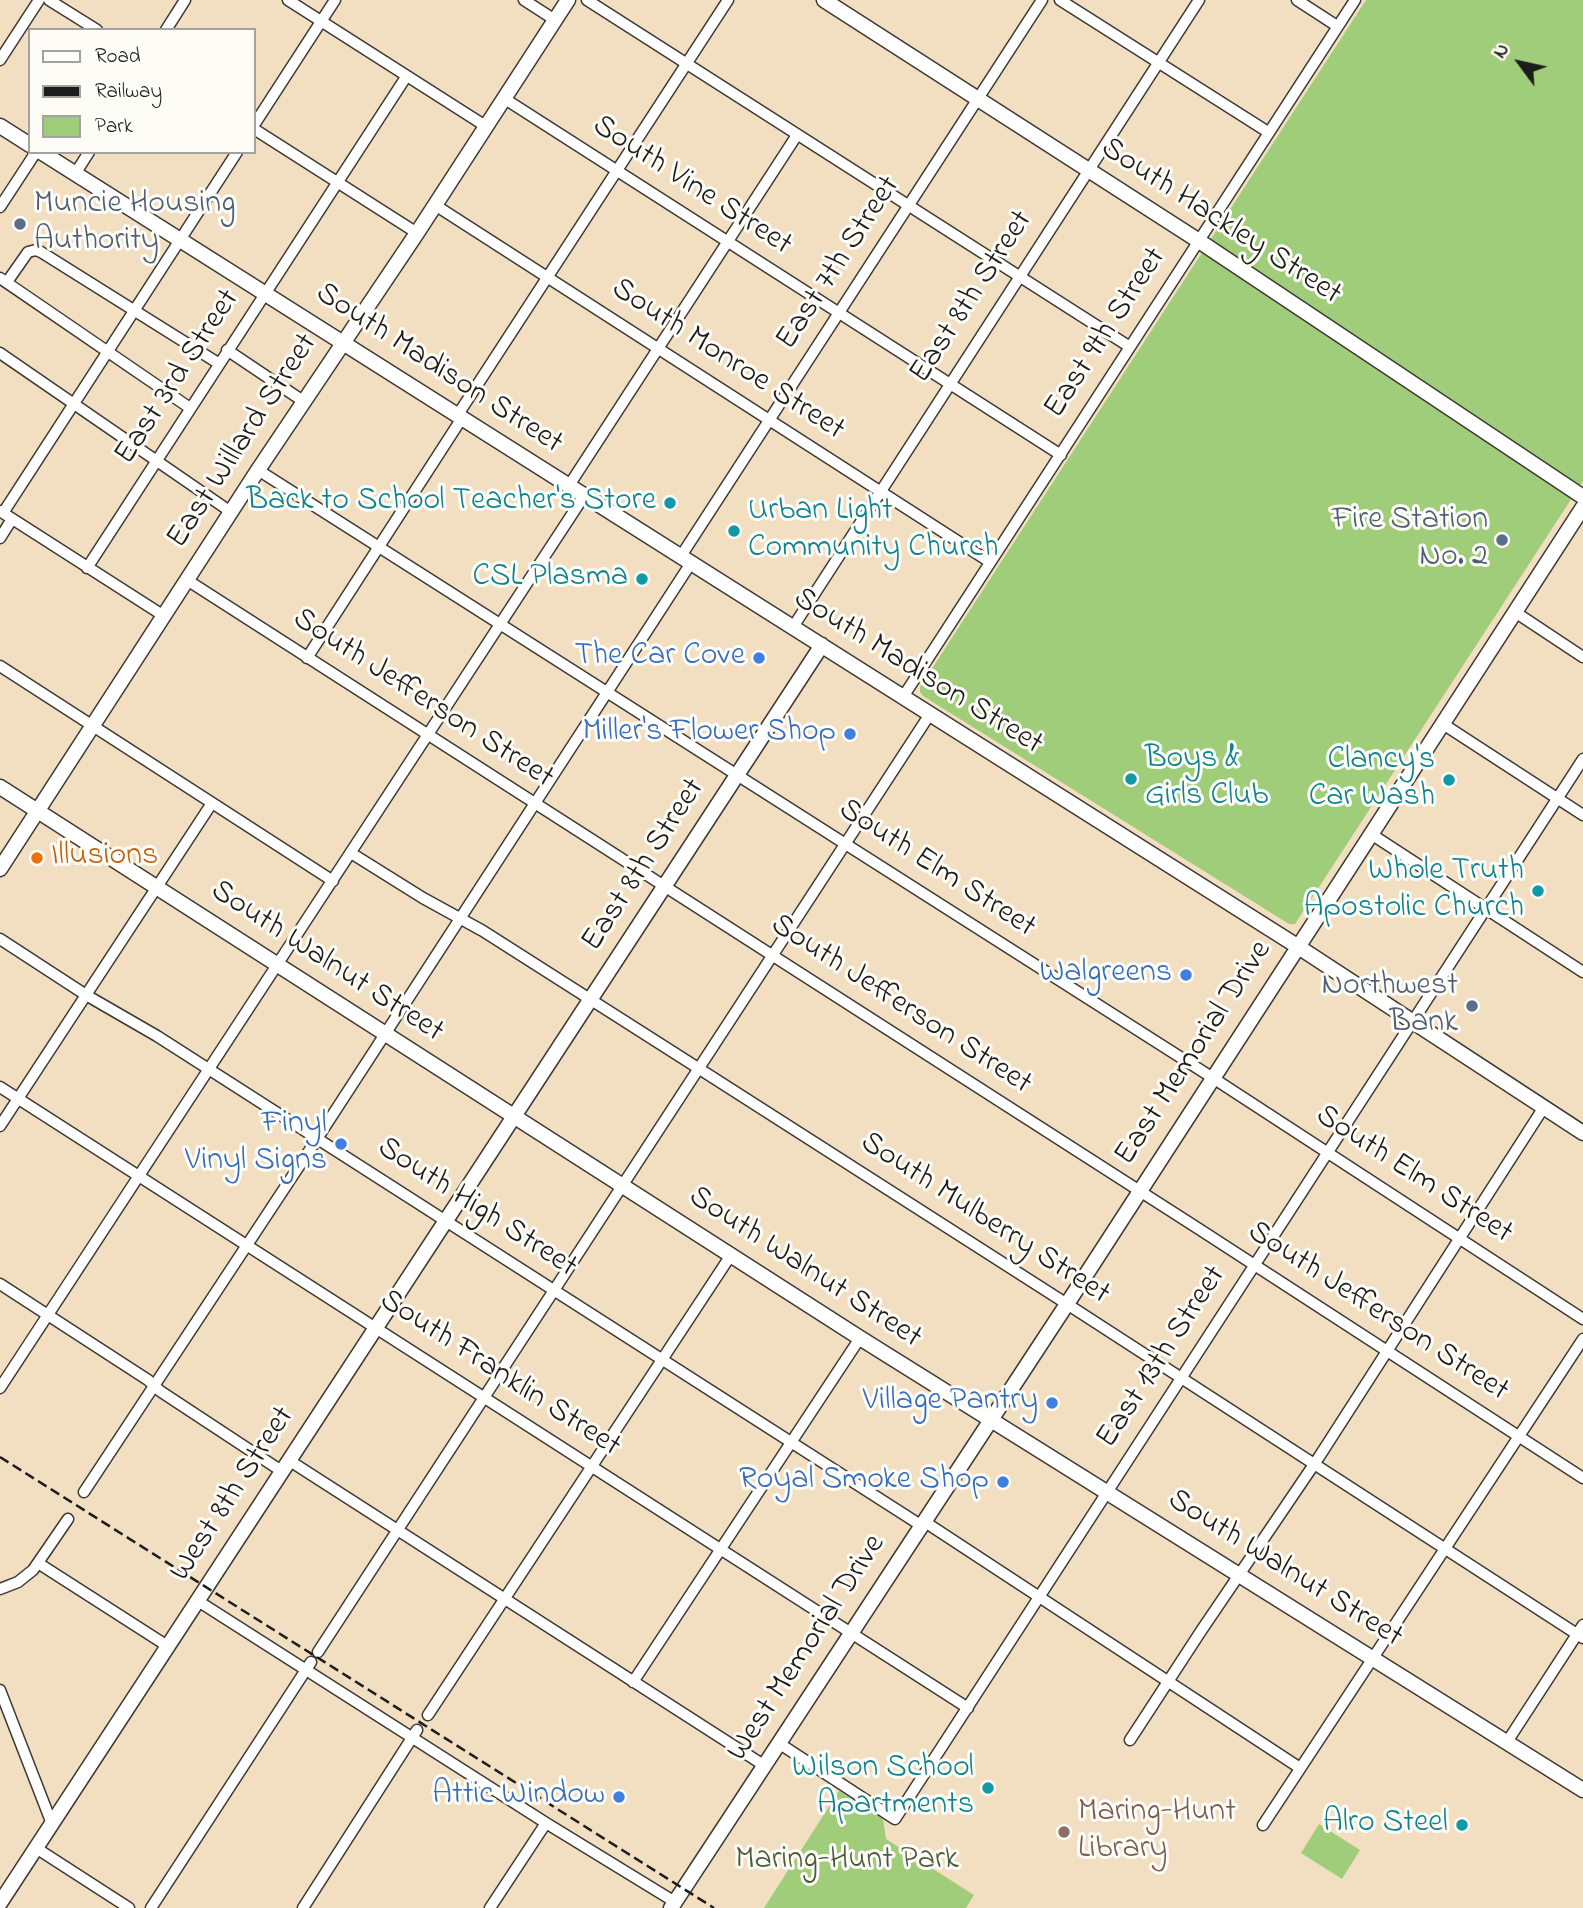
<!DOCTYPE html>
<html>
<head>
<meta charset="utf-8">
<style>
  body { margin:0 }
  #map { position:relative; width:1583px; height:1908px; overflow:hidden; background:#f2dfc1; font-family:"Indie Flower",sans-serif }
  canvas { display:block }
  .legend { position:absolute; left:28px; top:28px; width:228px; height:126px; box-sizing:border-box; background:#fdfcf7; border:2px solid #a3a29f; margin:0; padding:9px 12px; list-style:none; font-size:21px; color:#1c1c1c }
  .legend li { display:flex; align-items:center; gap:14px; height:35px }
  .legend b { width:35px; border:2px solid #a3a29f }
  .north { position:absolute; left:1485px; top:28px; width:70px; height:70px; -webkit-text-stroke:5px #fdfcf7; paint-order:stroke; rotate:303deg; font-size:19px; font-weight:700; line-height:28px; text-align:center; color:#1c1c1c }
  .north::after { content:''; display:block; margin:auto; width:24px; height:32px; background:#1c1c1c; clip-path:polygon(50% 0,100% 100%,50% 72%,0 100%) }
</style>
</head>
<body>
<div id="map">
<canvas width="1583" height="1908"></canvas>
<ul class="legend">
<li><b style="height:9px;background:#fff"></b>Road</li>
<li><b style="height:9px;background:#1c1c1c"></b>Railway</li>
<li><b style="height:19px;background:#a0cd7a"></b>Park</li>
</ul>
<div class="north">N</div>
</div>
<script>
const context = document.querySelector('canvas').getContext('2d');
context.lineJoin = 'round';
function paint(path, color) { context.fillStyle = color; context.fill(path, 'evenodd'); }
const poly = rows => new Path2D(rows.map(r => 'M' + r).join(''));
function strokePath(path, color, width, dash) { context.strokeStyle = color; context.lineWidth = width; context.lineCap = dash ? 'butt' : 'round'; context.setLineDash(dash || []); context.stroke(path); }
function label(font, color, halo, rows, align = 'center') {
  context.font = font + ' "Indie Flower",sans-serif'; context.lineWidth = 6; context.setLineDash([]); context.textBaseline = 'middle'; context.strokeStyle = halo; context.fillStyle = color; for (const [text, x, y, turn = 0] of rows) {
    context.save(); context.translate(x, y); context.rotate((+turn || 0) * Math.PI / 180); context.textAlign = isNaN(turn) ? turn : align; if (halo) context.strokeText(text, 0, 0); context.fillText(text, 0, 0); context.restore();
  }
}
const green = poly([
  [1366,0,1583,0,1583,481,1295,924,1289,924,923,696,920,692,920,687],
  [839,1791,883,1819,886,1839,974,1895,966,1908,764,1908],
  [1319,1824,1360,1850,1342,1879,1301,1853]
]);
const street = poly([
  [49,0,97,30],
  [288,0,487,127],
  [524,0,555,20],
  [587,0,1130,347],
  [1060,0,1268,132],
  [1297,0,1337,26],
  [166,30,185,0],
  [0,60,39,0],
  [505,99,1061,455],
  [254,125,335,0],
  [254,129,417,233],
  [75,174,89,152],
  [435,205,990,562],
  [0,207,36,152],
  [0,278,190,408],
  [7,282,28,252,36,250,41,252,218,363],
  [227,350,303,401],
  [0,353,231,512],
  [457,416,728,0],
  [258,470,1213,1078,1583,1319],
  [568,487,797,135],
  [0,511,164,616],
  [3,513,237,152],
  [0,538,12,519],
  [681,556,1042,0],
  [87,568,406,77],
  [187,580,1199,1229,1583,1478],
  [1515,612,1583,657],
  [793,627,1199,0],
  [307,658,462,418],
  [0,666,333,881],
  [903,697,1355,0],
  [1443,724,1583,815],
  [1371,834,1583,972],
  [351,853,423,898,483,931,698,1068,1067,1304,1583,1638],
  [0,939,86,995,157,1036,922,1526],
  [0,1087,968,1708],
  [0,1126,212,803],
  [0,1284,148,1380,160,1391,283,1472],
  [0,1388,584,496],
  [290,1461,765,1766],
  [84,1492,313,1145,691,563],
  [925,1522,1300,1768],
  [38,1563,169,1647],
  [0,1589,18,1582,33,1570,68,1519],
  [198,1601,546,1823,675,1902],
  [318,1652,930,714],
  [633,1682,860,1338],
  [0,1690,52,1824],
  [428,1715,731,1255],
  [1130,1740,1201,1631,1319,1457,1544,1107],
  [1507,1742,1583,1625],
  [780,1744,895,1819,1583,759],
  [1263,1825,1583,1339],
  [36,1848,129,1908],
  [151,1908,311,1662],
  [303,1908,417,1730],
  [490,1908,546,1823]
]);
const secondary = poly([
  [824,0,1199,241,1583,497],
  [0,126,30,145],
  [41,152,1297,946,1583,1133],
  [0,787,860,1338,1583,1790],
  [0,869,258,470,417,233,568,0],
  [0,1903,822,645],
  [671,1908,1067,1304,1583,507]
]);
const rail = poly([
  [0,1457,714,1908]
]);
const markers = [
  [20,224,7,"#5c6f8a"],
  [670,503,7,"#0f9aa8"],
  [734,531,7,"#0f9aa8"],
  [1502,540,7,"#5c6f8a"],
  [642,579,7,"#0f9aa8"],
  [759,658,7,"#3f7fe0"],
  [850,734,7,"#3f7fe0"],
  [1131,779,7,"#0f9aa8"],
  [1449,780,7,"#0f9aa8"],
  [37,858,7,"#e8710a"],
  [1538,891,7,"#0f9aa8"],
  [1186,975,7,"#3f7fe0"],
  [1472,1006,7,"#5c6f8a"],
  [341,1144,7,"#3f7fe0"],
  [1052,1403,7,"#3f7fe0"],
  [1003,1482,7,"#3f7fe0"],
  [988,1788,7,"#0f9aa8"],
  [619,1797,7,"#3f7fe0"],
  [1462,1825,7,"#0f9aa8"],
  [1064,1832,7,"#8d6e63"]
];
const streetNames = [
  ["South Vine Street",691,187,33],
  ["South Hackley Street",1220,223,33],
  ["East 7th Street",840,264,-57],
  ["East 8th Street",973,298,-57],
  ["East 9th Street",1107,334,-57],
  ["South Monroe Street",727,361,33],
  ["South Madison Street",438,370,33],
  ["East 3rd Street",179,378,-57],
  ["East Willard Street",244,442,-57],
  ["South Madison Street",917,673,32],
  ["South Jefferson Street",422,700,33],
  ["East 8th Street",645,866,-57],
  ["South Elm Street",936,870,33],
  ["South Walnut Street",326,963,33],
  ["South Jefferson Street",900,1006,33],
  ["East Memorial Drive",1195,1054,-57],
  ["South Elm Street",1413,1176,33],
  ["South High Street",476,1209,33],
  ["South Mulberry Street",984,1220,33],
  ["South Walnut Street",804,1269,33],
  ["South Jefferson Street",1377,1313,33],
  ["East 13th Street",1163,1358,-57],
  ["South Franklin Street",499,1375,33],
  ["West 8th Street",234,1495,-57],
  ["South Walnut Street",1284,1570,32],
  ["West Memorial Drive",808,1649,-57]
];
const serviceNames = [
  ["Muncie Housing",34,206,"left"],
  ["Authority",34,243,"left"],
  ["Fire Station",1488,522],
  ["No. 2",1488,559],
  ["Northwest",1458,988],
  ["Bank",1458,1025]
];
const cultureNames = [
  ["Back to School Teacher's Store",656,503],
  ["Urban Light",748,513,"left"],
  ["Community Church",748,550,"left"],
  ["CSL Plasma",628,579],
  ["Boys &",1145,761,"left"],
  ["Girls Club",1145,798,"left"],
  ["Clancy's",1435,762],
  ["Car Wash",1435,799],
  ["Whole Truth",1524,873],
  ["Apostolic Church",1524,910],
  ["Wilson School",974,1770],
  ["Apartments",974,1807],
  ["Alro Steel",1448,1825]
];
const shopNames = [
  ["The Car Cove",745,658],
  ["Miller's Flower Shop",836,734],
  ["Walgreens",1172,975],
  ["Finyl",327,1126],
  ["Vinyl Signs",327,1163],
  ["Village Pantry",1038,1403],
  ["Royal Smoke Shop",989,1482],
  ["Attic Window",605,1797]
];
const foodNames = [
  ["Illusions",51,858]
];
const educationNames = [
  ["Maring-Hunt",1078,1814],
  ["Library",1078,1851]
];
const parkNames = [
  ["Maring-Hunt Park",847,1862]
];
paint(green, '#a0cd7a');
strokePath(street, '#3c3935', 13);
strokePath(secondary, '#3c3935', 17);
strokePath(street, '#fff', 10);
strokePath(secondary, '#fff', 14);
strokePath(rail, '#1c1c1c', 2.5, [10, 5]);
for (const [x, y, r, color] of markers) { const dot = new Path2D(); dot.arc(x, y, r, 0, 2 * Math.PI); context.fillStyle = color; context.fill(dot); strokePath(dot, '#fdfcf7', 2.5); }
label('32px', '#1c1c1c', '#fdfcf7', streetNames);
label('32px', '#4e5e75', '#fdfcf7', serviceNames, 'right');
label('32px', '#0d838f', '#fdfcf7', cultureNames, 'right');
label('32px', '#366cbe', '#fdfcf7', shopNames, 'right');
label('32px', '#c56008', '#fdfcf7', foodNames, 'left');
label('32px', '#785e54', '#fdfcf7', educationNames, 'left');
label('32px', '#4a5a3d', '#fdfcf7', parkNames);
</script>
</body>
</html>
